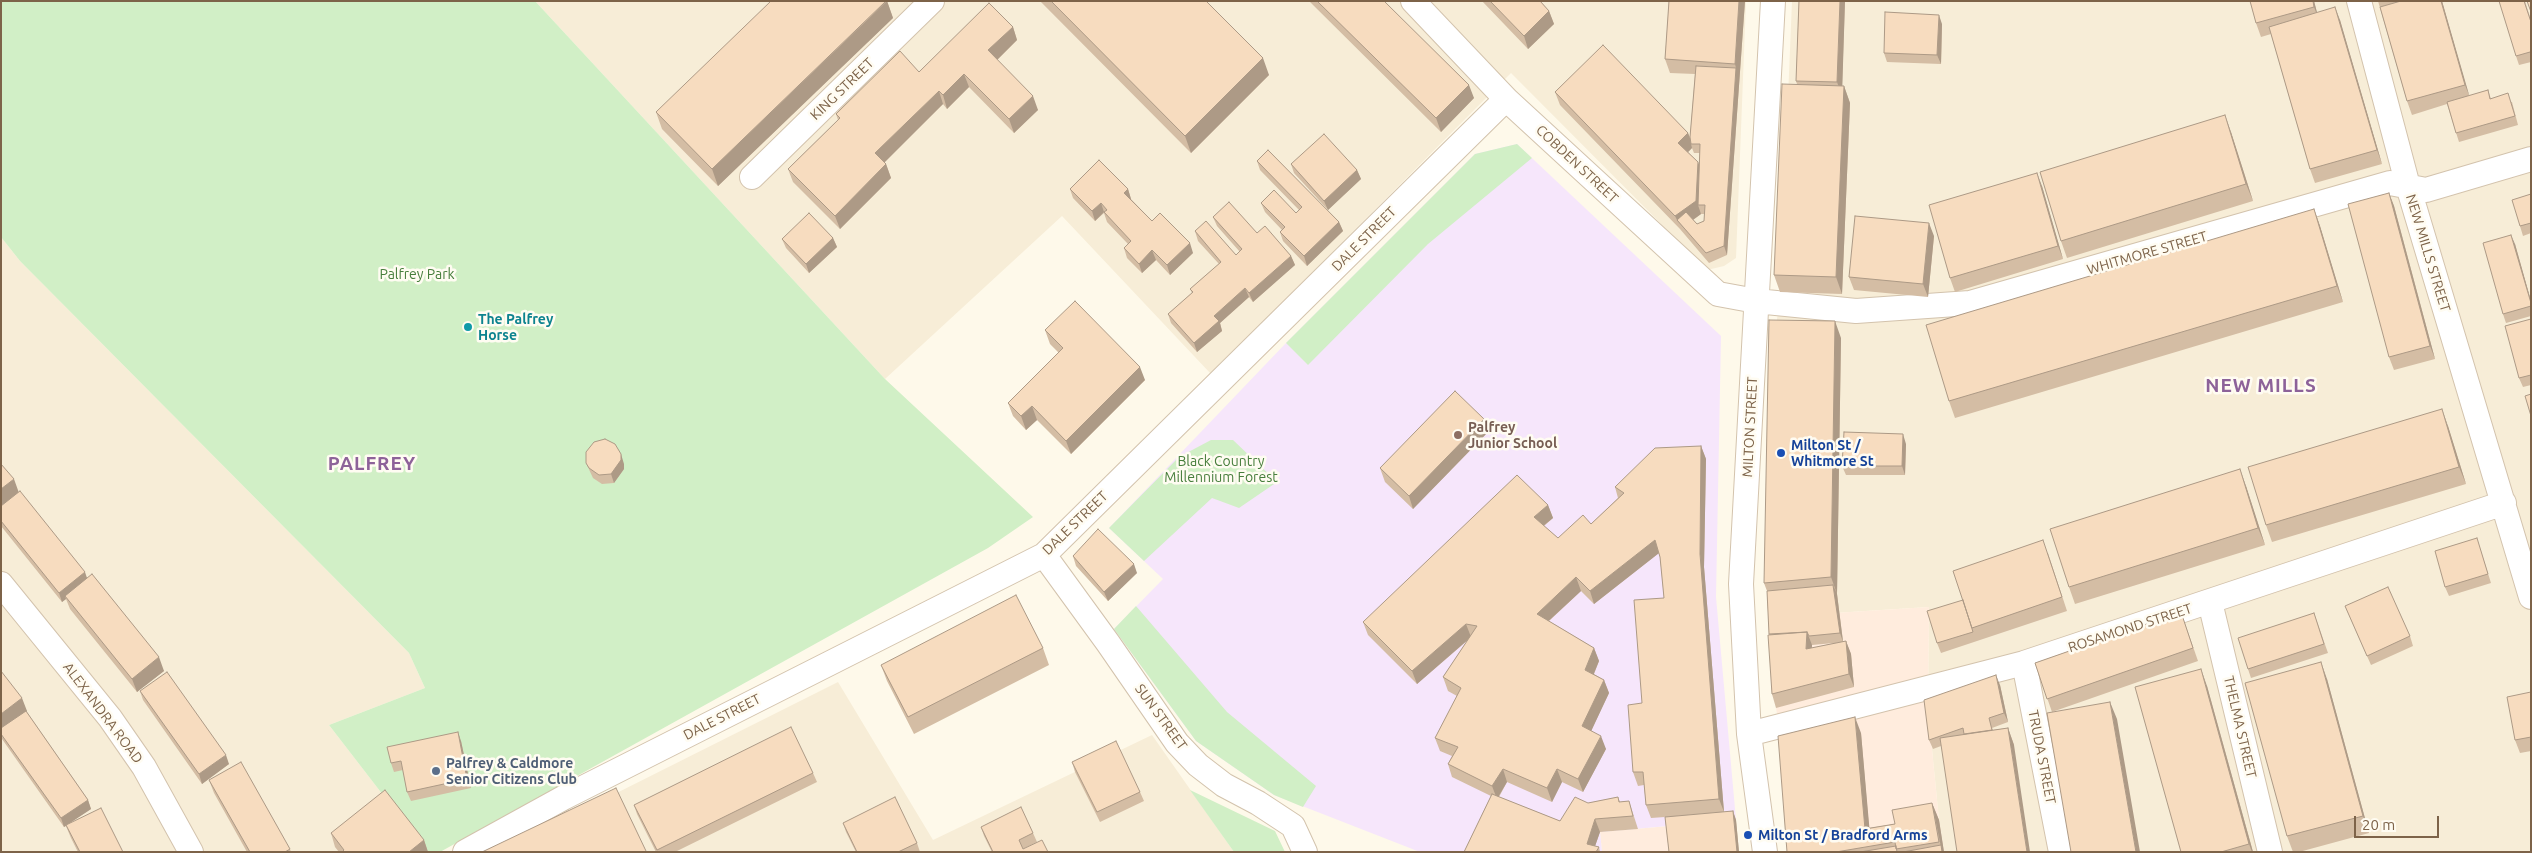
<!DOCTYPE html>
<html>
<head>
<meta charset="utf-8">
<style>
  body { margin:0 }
  #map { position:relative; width:2532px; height:853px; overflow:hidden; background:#fef9ea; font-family:Ubuntu,sans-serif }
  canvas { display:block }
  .frame { position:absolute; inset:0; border:2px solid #7d6349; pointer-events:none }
  .scale { position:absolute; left:2354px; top:816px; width:85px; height:22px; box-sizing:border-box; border:2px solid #7d6349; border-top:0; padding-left:6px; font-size:15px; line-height:18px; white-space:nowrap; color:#7d6349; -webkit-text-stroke:4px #fffcf2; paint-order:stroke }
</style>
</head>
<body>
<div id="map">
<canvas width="2532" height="853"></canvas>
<div class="frame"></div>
<div class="scale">20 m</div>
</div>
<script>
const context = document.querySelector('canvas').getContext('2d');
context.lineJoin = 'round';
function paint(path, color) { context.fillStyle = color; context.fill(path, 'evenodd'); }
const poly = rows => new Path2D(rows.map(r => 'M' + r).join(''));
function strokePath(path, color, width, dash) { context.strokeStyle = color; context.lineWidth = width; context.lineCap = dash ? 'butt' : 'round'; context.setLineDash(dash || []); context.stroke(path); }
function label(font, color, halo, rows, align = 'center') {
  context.font = font + ' Ubuntu,sans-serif'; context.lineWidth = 5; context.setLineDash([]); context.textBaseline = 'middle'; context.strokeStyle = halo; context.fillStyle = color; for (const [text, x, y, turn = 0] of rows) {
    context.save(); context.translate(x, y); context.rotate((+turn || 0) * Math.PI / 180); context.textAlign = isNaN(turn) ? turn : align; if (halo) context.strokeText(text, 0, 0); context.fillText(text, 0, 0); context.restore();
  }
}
const residential = poly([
  [535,1,1746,1,1736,258,1724,266,1707,270,1511,73,1211,374,1062,216,885,379],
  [1792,1,2531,1,2531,852,1944,852,1939,820,1928,709,1929,607,1771,617,1775,337,1780,292],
  [1,237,20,261,409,653,425,688,329,725,427,852,1,852],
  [838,682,933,840,1152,735,1234,852,499,852]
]);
const commercial = poly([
  [1929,607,1928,709,1939,820,1944,852,1792,852,1784,753,1776,708,1771,617],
  [1669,826,1738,852,1602,852,1600,832]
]);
const education = poly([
  [1517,144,1721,336,1716,597,1736,820,1600,832,1602,852,1420,852,1274,795,1196,741,1114,629,1163,579,1109,528,1286,343,1475,154]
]);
const green = poly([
  [1,1,535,1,885,379,1033,517,988,548,440,852,427,852,329,725,425,688,409,653,20,261,1,237],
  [1517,144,1532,158,1428,244,1308,365,1286,343,1475,154],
  [1211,440,1233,440,1277,482,1239,508,1212,498,1144,561,1109,528,1179,457],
  [1136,606,1227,712,1316,786,1303,807,1274,795,1196,741,1114,629],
  [1190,790,1275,831,1285,852,1234,852]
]);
const minor = poly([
  [1413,1,1506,99,1718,294,1756,301,1856,311,1970,303,2390,183,2426,190,2531,159],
  [2359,1,2408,186,2531,597],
  [752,177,932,1],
  [1044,555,1108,643,1177,743,1198,765,1224,785,1258,803,1293,826,1305,852],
  [1,584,110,718,144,767,191,852],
  [2210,602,2270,852],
  [2024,663,2061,852],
  [1749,734,2024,663,2504,503],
  [465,852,563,798,1044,555,1506,99],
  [1765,852,1749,734,1741,584,1773,1]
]);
const wall = poly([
  [887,1,893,18,718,186,662,129,656,112],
  [1040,1,1206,1,1269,75,1191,153],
  [1309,1,1384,1,1474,98,1441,132],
  [1482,1,1540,1,1549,11,1554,24,1528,49],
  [1669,1,1745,1,1727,255,1709,263,1680,229,1560,105,1555,92,1688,133,1690,137,1695,74,1670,73,1665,59],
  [1692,148,1694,153,1700,153,1699,166,1698,162,1688,152],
  [1701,214,1705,214,1704,221,1697,224,1693,220],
  [1799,1,1845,1,1842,86,1844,86,1850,103,1842,294,1780,292,1774,275,1797,84,1796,81],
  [2250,1,2314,1,2317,13,2340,20,2382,164,2315,183,2310,169,2271,34,2261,37,2256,23],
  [2378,1,2442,1,2469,96,2488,90,2491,99,2512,102,2518,125,2459,142,2447,104,2412,115,2407,101],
  [2525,1,2531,20,2531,62,2519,65,2516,56],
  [1942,24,1941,64,1887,62,1884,53],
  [1013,27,1017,40,997,60,1038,110,1014,133,969,87,947,109,943,104,884,162,886,164,891,178,840,229,793,182,788,169,838,120,836,114,919,72],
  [2231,132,2253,201,2067,258,2061,241],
  [1257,161,1339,222,1343,231,1307,266,1283,241,1280,232,1282,230,1265,212,1261,203,1296,213,1299,210,1260,170],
  [1291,164,1357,170,1361,179,1328,210,1294,173],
  [2042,186,2063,259,1955,292,1950,278],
  [1070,189,1128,189,1131,199,1152,221,1193,253,1170,275,1156,260,1142,273,1127,258,1124,248,1128,244,1107,222,1104,213,1095,221,1073,198],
  [2389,193,2394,206,2435,359,2394,370,2389,357],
  [2531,194,2531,233,2523,236,2520,226],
  [2314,209,2320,226,2343,302,1955,418,1949,401],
  [1213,217,1257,233,1291,256,1295,265,1253,302,1249,297,1220,323,1222,331,1197,352,1171,323,1168,314,1192,293,1190,289,1219,264,1198,241,1195,231,1236,255,1240,252,1217,226],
  [1934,236,1928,297,1854,290,1849,277],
  [833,238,837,247,809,273,786,248,782,239],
  [2515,244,2531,301,2531,316,2506,323,2503,314],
  [2531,319,2531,385,2523,387,2519,378],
  [1045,330,1145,380,1071,454,1037,420,1026,430,1013,416,1008,403,1059,353,1050,344],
  [1841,338,1837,594,1843,641,1846,641,1851,654,1854,687,1776,708,1772,694,1767,591,1764,583],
  [1834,643,1812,648,1812,645],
  [2448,426,2466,484,2272,542,2266,525],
  [1488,432,1413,509,1385,482,1380,468],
  [1906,444,1905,475,1846,475,1842,466],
  [1701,446,1706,459,1704,567,1724,812,1733,811,1736,820,1739,852,1669,852,1665,817,1651,818,1646,805,1644,785,1638,786,1633,772,1642,703,1664,598,1660,557,1659,553,1594,604,1581,591,1549,621,1594,648,1599,661,1594,674,1604,680,1609,693,1591,731,1606,749,1583,792,1562,782,1552,802,1507,782,1499,797,1560,821,1588,803,1618,797,1620,802,1629,801,1638,829,1600,832,1595,846,1599,847,1600,852,1464,852,1491,796,1452,777,1448,764,1452,756,1440,751,1435,738,1457,696,1448,691,1443,677,1468,640,1417,684,1368,635,1363,622,1548,505,1553,518,1544,526,1558,538,1591,524,1618,498,1615,487],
  [586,463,624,464,624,469,614,483,602,484,593,478],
  [1,464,18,492,87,578,164,671,137,692,70,609,66,599,62,602,1,526],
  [2246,486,2265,545,2075,604,2069,587],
  [2480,548,2491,583,2449,596,2445,587],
  [2048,553,2067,611,1941,653,1937,643,1963,600],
  [1073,556,1137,573,1108,601,1076,566],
  [2345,606,2410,636,2413,646,2371,665],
  [2181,612,2198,661,2052,712,2035,663],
  [2314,613,2328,653,2251,678,2248,669],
  [1043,648,1049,665,914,734,887,681,881,665],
  [1,671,26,711,88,800,91,809,71,822,123,852,78,852,71,838,66,826,64,827,2,739,1,737],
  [2327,679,2369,833,2299,852,2293,852,2287,836],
  [2000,685,2008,722,1992,728,1993,730,2008,728,2014,745,1941,746,1933,749,1929,740],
  [2207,686,2253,852,2181,852],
  [140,691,229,764,202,784,143,700],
  [2531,692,2531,751,2520,753,2515,740],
  [1861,733,1869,828,1895,824,1932,803,1939,820,1944,852,1787,852],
  [461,741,471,788,411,801,407,792,403,770,394,772,391,763],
  [1072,762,1140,792,1144,801,1100,822,1075,772],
  [813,773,817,782,675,852,656,852,637,814,634,805],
  [209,780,290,849,291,852,247,852,214,793],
  [843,823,917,843,920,852,856,852,846,832],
  [981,827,1033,833,1037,842,1023,849,1048,852,992,852,984,836],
  [331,833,424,840,428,852,339,852,335,847]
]);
const shadedWall = poly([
  [887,1,893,18,718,186,712,169],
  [1739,1,1745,1,1727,255,1724,246,1736,68,1735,64],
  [1840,1,1845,1,1842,96,1837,82],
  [2313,1,2314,1,2319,20,2314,7],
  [2441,1,2442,1,2470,98,2465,85],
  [2335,7,2340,20,2382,164,2377,150],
  [1549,11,1554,24,1528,49,1524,36],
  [1939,15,1942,24,1941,64,1937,55],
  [1013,27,1017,40,993,64,988,50],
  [1263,58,1269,75,1191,153,1185,136],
  [964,74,969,87,947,109,943,95],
  [1469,85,1474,98,1441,132,1436,118],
  [1844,86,1850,103,1842,294,1836,277],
  [939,91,943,104,880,167,875,153],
  [1033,96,1038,110,1014,133,1009,119],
  [2225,115,2231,132,2253,201,2246,184],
  [1688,133,1692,144,1691,144,1692,148,1683,157,1678,143],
  [1698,162,1703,176,1698,205,1701,214,1683,227,1677,220,1675,216],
  [886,164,891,178,840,229,835,216],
  [1357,170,1361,179,1328,210,1324,201],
  [2037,173,2042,186,2063,259,2058,246],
  [1128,189,1131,199,1128,202,1124,193],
  [2389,193,2394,206,2435,359,2430,346],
  [1101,203,1104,212,1095,221,1092,211],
  [2314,209,2320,226,2343,302,2337,286],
  [1339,222,1343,231,1307,266,1304,256],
  [1929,223,1934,236,1928,297,1923,284],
  [2511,235,2515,244,2531,301,2531,303],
  [833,238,837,247,809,273,806,264],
  [1190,243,1193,253,1170,275,1167,265],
  [1152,250,1156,260,1142,273,1139,264],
  [1291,256,1295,265,1253,302,1249,293],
  [1245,288,1249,297,1220,323,1222,331,1197,352,1194,343,1214,316],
  [1835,321,1841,338,1837,594,1831,577],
  [1140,367,1145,380,1071,454,1066,441],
  [1032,406,1037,420,1026,430,1021,416],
  [2442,409,2448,426,2466,484,2459,467],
  [1484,419,1488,432,1413,509,1409,496],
  [1903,434,1906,444,1905,475,1902,466],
  [1701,446,1706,459,1704,567,1724,812,1719,799,1700,554],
  [621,454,624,464,624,469,614,483,611,474],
  [2240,469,2246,486,2265,545,2258,528],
  [14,479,19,493,1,507,1,489],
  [1548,505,1553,518,1538,530,1534,517],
  [1655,540,1659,553,1594,604,1590,591],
  [1134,564,1137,573,1108,601,1104,592],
  [85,572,88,581,65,596,66,599,62,602,59,593],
  [1576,577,1581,591,1542,627,1537,614],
  [1833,585,1837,594,1843,642,1840,633],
  [1466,624,1471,637,1417,684,1412,671],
  [1807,632,1812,645,1811,662,1806,649],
  [1846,641,1851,654,1854,687,1849,674],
  [1594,648,1599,661,1590,683,1585,670],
  [159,657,164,671,137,692,132,679],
  [2321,662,2327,679,2369,833,2363,816],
  [2201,669,2207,686,2253,852,2252,852,2249,844],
  [1996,675,2000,685,2008,722,2004,713],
  [1604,680,1609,693,1587,740,1582,726],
  [22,698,27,711,1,731,1,714],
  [2110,702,2117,719,2140,852,2136,852],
  [1855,717,1861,733,1871,846,1865,829],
  [2008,728,2014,745,2030,852,2027,852],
  [458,732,461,741,471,788,467,779],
  [1601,736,1606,749,1583,792,1578,779],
  [226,755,229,764,202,784,199,774],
  [1503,769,1507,782,1497,799,1492,786],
  [1557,769,1562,782,1552,802,1547,788],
  [88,800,91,809,64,827,61,818],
  [1932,803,1939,820,1944,852,1942,852],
  [1733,811,1736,820,1739,852,1737,852],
  [1595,819,1600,832,1593,852,1587,844],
  [424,840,428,852,409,852]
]);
const building = poly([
  [771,1,886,1,712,169,656,112,771,1],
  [1051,1,1206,1,1263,58,1185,136,1051,1],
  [1317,1,1384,1,1469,85,1436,118,1317,1],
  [1490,1,1540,1,1549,11,1524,36,1490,1],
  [1669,1,1739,1,1735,64,1665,59,1669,1],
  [1799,1,1840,1,1837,82,1796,81,1799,1],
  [2250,1,2313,1,2314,7,2256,23,2250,1],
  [2401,1,2441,1,2465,85,2407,101,2380,7,2401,1],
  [2499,1,2524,1,2531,22,2531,54,2530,52,2516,56,2499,1],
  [2527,1,2531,1,2531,12,2527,1],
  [989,3,1013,27,988,50,1033,96,1009,119,964,74,943,95,939,91,875,153,886,164,835,216,788,169,840,118,836,114,900,51,919,72,989,3],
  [2335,7,2377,150,2310,169,2269,27,2335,7],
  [1885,12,1939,15,1937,55,1884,53,1885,12],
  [1603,45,1688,133,1678,143,1698,162,1696,201,1675,216,1555,92,1603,45],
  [1696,66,1736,68,1724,246,1706,253,1677,220,1686,212,1697,224,1704,221,1705,205,1698,205,1700,144,1691,144,1690,137,1696,66],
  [1782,84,1844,86,1836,277,1774,275,1782,84],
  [2488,90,2490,99,2508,93,2515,116,2456,133,2447,102,2488,90],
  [2225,115,2246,184,2061,241,2040,172,2225,115],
  [1324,134,1357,170,1324,201,1291,164,1324,134],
  [1268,150,1339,222,1304,256,1280,232,1285,227,1261,203,1274,190,1296,213,1302,207,1257,161,1268,150],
  [1099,160,1128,189,1124,193,1152,221,1160,213,1190,243,1167,265,1152,250,1139,264,1124,248,1131,241,1104,212,1107,210,1101,203,1092,211,1070,189,1099,160],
  [2037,173,2058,246,1950,278,1929,205,2037,173],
  [2389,193,2430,346,2389,357,2348,204,2389,193],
  [2531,194,2531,223,2520,226,2512,200,2531,194],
  [1229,202,1257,233,1265,226,1291,256,1249,293,1245,288,1214,316,1219,321,1194,343,1168,314,1193,292,1190,289,1221,262,1195,231,1206,221,1236,255,1242,249,1213,217,1229,202],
  [2314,209,2337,286,1949,401,1926,325,2314,209],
  [809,213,833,238,806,264,782,239,809,213],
  [1855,216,1929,223,1923,284,1849,277,1855,216],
  [2511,235,2531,303,2531,306,2503,314,2483,243,2511,235],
  [1075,301,1140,367,1066,441,1032,406,1021,416,1008,403,1063,348,1045,330,1075,301],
  [2531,319,2531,375,2519,378,2505,326,2531,319],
  [1769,320,1835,321,1831,577,1764,583,1769,320],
  [1455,391,1484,419,1409,496,1380,468,1455,391],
  [2531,394,2531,416,2525,396,2531,394],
  [2442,409,2459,467,2266,525,2248,467,2442,409],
  [1844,432,1903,434,1902,466,1842,466,1844,432],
  [605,439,615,444,621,454,621,460,611,474,599,475,589,468,586,463,586,452,594,442,605,439],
  [1701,446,1700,554,1719,799,1646,805,1643,772,1633,772,1628,705,1642,703,1634,600,1664,598,1660,557,1655,540,1590,591,1576,577,1537,614,1594,648,1585,670,1604,680,1582,726,1601,736,1578,779,1557,769,1547,788,1503,769,1492,786,1448,764,1458,747,1435,738,1461,688,1443,677,1477,626,1466,624,1412,671,1363,622,1517,475,1548,505,1534,517,1558,538,1583,515,1591,524,1624,493,1615,487,1655,448,1701,446],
  [1,464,14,479,1,489,1,464],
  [2240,469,2258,528,2069,587,2050,529,2240,469],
  [20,491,85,572,59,593,1,521,1,506,20,491],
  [1098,529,1134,564,1104,592,1073,556,1098,529],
  [2477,538,2488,574,2445,587,2435,551,2477,538],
  [2043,540,2062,597,1972,628,1953,571,2043,540],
  [92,574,159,657,132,679,65,596,92,574],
  [1833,585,1840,633,1809,636,1807,632,1769,634,1767,591,1833,585],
  [2388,587,2410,636,2367,656,2345,606,2388,587],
  [1016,595,1043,648,908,717,881,665,1016,595],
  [1963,600,1973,632,1937,643,1927,611,1963,600],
  [2181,612,2193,648,2047,699,2035,663,2181,612],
  [2314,613,2324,644,2248,669,2238,638,2314,613],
  [1807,632,1806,649,1846,641,1849,674,1772,694,1768,635,1807,632],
  [2321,662,2363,816,2287,836,2245,683,2321,662],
  [2201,669,2249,844,2221,852,2181,852,2135,687,2201,669],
  [1,671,22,698,1,714,1,671],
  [167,672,226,755,199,774,140,691,167,672],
  [1996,675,2004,713,1989,718,1992,730,1964,734,1963,728,1929,740,1924,700,1996,675],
  [2531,692,2531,737,2515,740,2507,697,2531,692],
  [2110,702,2136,852,2071,852,2047,713,2110,702],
  [26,711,88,800,61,818,1,734,1,728,26,711],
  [1855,717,1865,829,1895,824,1892,810,1932,803,1939,842,1896,849,1895,842,1836,852,1787,852,1778,736,1855,717],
  [791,727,813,773,657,850,634,805,791,727],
  [2008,728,2027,852,1957,852,1940,738,2008,728],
  [458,732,467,779,407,792,401,761,391,763,387,747,458,732],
  [1116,741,1140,792,1097,812,1072,762,1116,741],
  [241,762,290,849,285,852,250,852,209,780,241,762],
  [616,788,646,851,645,852,482,852,616,788],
  [385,790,424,840,409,852,342,852,344,850,331,833,385,790],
  [1492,794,1560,821,1575,797,1588,803,1618,797,1619,802,1629,801,1633,816,1595,819,1587,844,1599,847,1596,852,1464,852,1492,794],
  [895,797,917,843,898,852,857,852,843,823,895,797],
  [1021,807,1033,833,1019,840,1023,849,1042,840,1048,852,993,852,981,827,1021,807],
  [101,808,123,852,80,852,66,825,101,808],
  [1733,811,1737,852,1669,852,1665,817,1733,811],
  [1941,845,1942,852,1903,852,1941,845],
  [1896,846,1897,852,1860,852,1896,846]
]);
const markers = [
  [468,327,5,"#0f9aa8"],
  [1458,435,5,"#8d6e63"],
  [1781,453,5,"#1a4fb4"],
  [436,771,5,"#5c6f8a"],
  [1748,835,5,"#1a4fb4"]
];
const streetNames = [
  ["KING STREET",842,89,-44],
  ["COBDEN STREET",1577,164,43],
  ["DALE STREET",1364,239,-45],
  ["WHITMORE STREET",2147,253,-16],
  ["NEW MILLS STREET",2428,253,73],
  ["MILTON STREET",1750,427,-87],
  ["DALE STREET",1075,523,-44],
  ["ROSAMOND STREET",2130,628,-18],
  ["ALEXANDRA ROAD",103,713,53],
  ["DALE STREET",722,717,-27],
  ["SUN STREET",1161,717,54],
  ["THELMA STREET",2240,727,77],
  ["TRUDA STREET",2042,757,79]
];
const parkNames = [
  ["Palfrey Park",417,274],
  ["Black Country",1221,461],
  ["Millennium Forest",1221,477]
];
const cultureNames = [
  ["The Palfrey",478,319],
  ["Horse",478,335]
];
const educationNames = [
  ["Palfrey",1468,427],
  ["Junior School",1468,443]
];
const transitNames = [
  ["Milton St /",1791,445],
  ["Whitmore St",1791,461],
  ["Milton St / Bradford Arms",1758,835]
];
const serviceNames = [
  ["Palfrey & Caldmore",446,763],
  ["Senior Citizens Club",446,779]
];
const districtNames = [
  ["NEW MILLS",2261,386],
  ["PALFREY",372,464]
];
paint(residential, '#f7edd7');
paint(commercial, '#ffecdd');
paint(education, '#f6e6fb');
paint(green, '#d1efc6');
strokePath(minor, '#d3c3ad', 26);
strokePath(minor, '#fff', 24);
paint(wall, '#d4bda4');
paint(shadedWall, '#ad9a86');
paint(building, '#f7dcbf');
strokePath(building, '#ad9a86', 1);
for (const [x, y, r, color] of markers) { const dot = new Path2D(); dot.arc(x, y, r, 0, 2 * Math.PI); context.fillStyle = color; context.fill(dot); strokePath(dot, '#fffcf2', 2); }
label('14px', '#7d6349', '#fffcf2', streetNames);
label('14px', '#477e3c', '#fffcf2', parkNames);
label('bold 14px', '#0d838f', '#fffcf2', cultureNames, 'left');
label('bold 14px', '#785e54', '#fffcf2', educationNames, 'left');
label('bold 14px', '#164399', '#fffcf2', transitNames, 'left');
label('bold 14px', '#4e5e75', '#fffcf2', serviceNames, 'left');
context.letterSpacing = '1px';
label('bold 19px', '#8d6299', '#fffcf2', districtNames);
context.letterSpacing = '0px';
</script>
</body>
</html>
